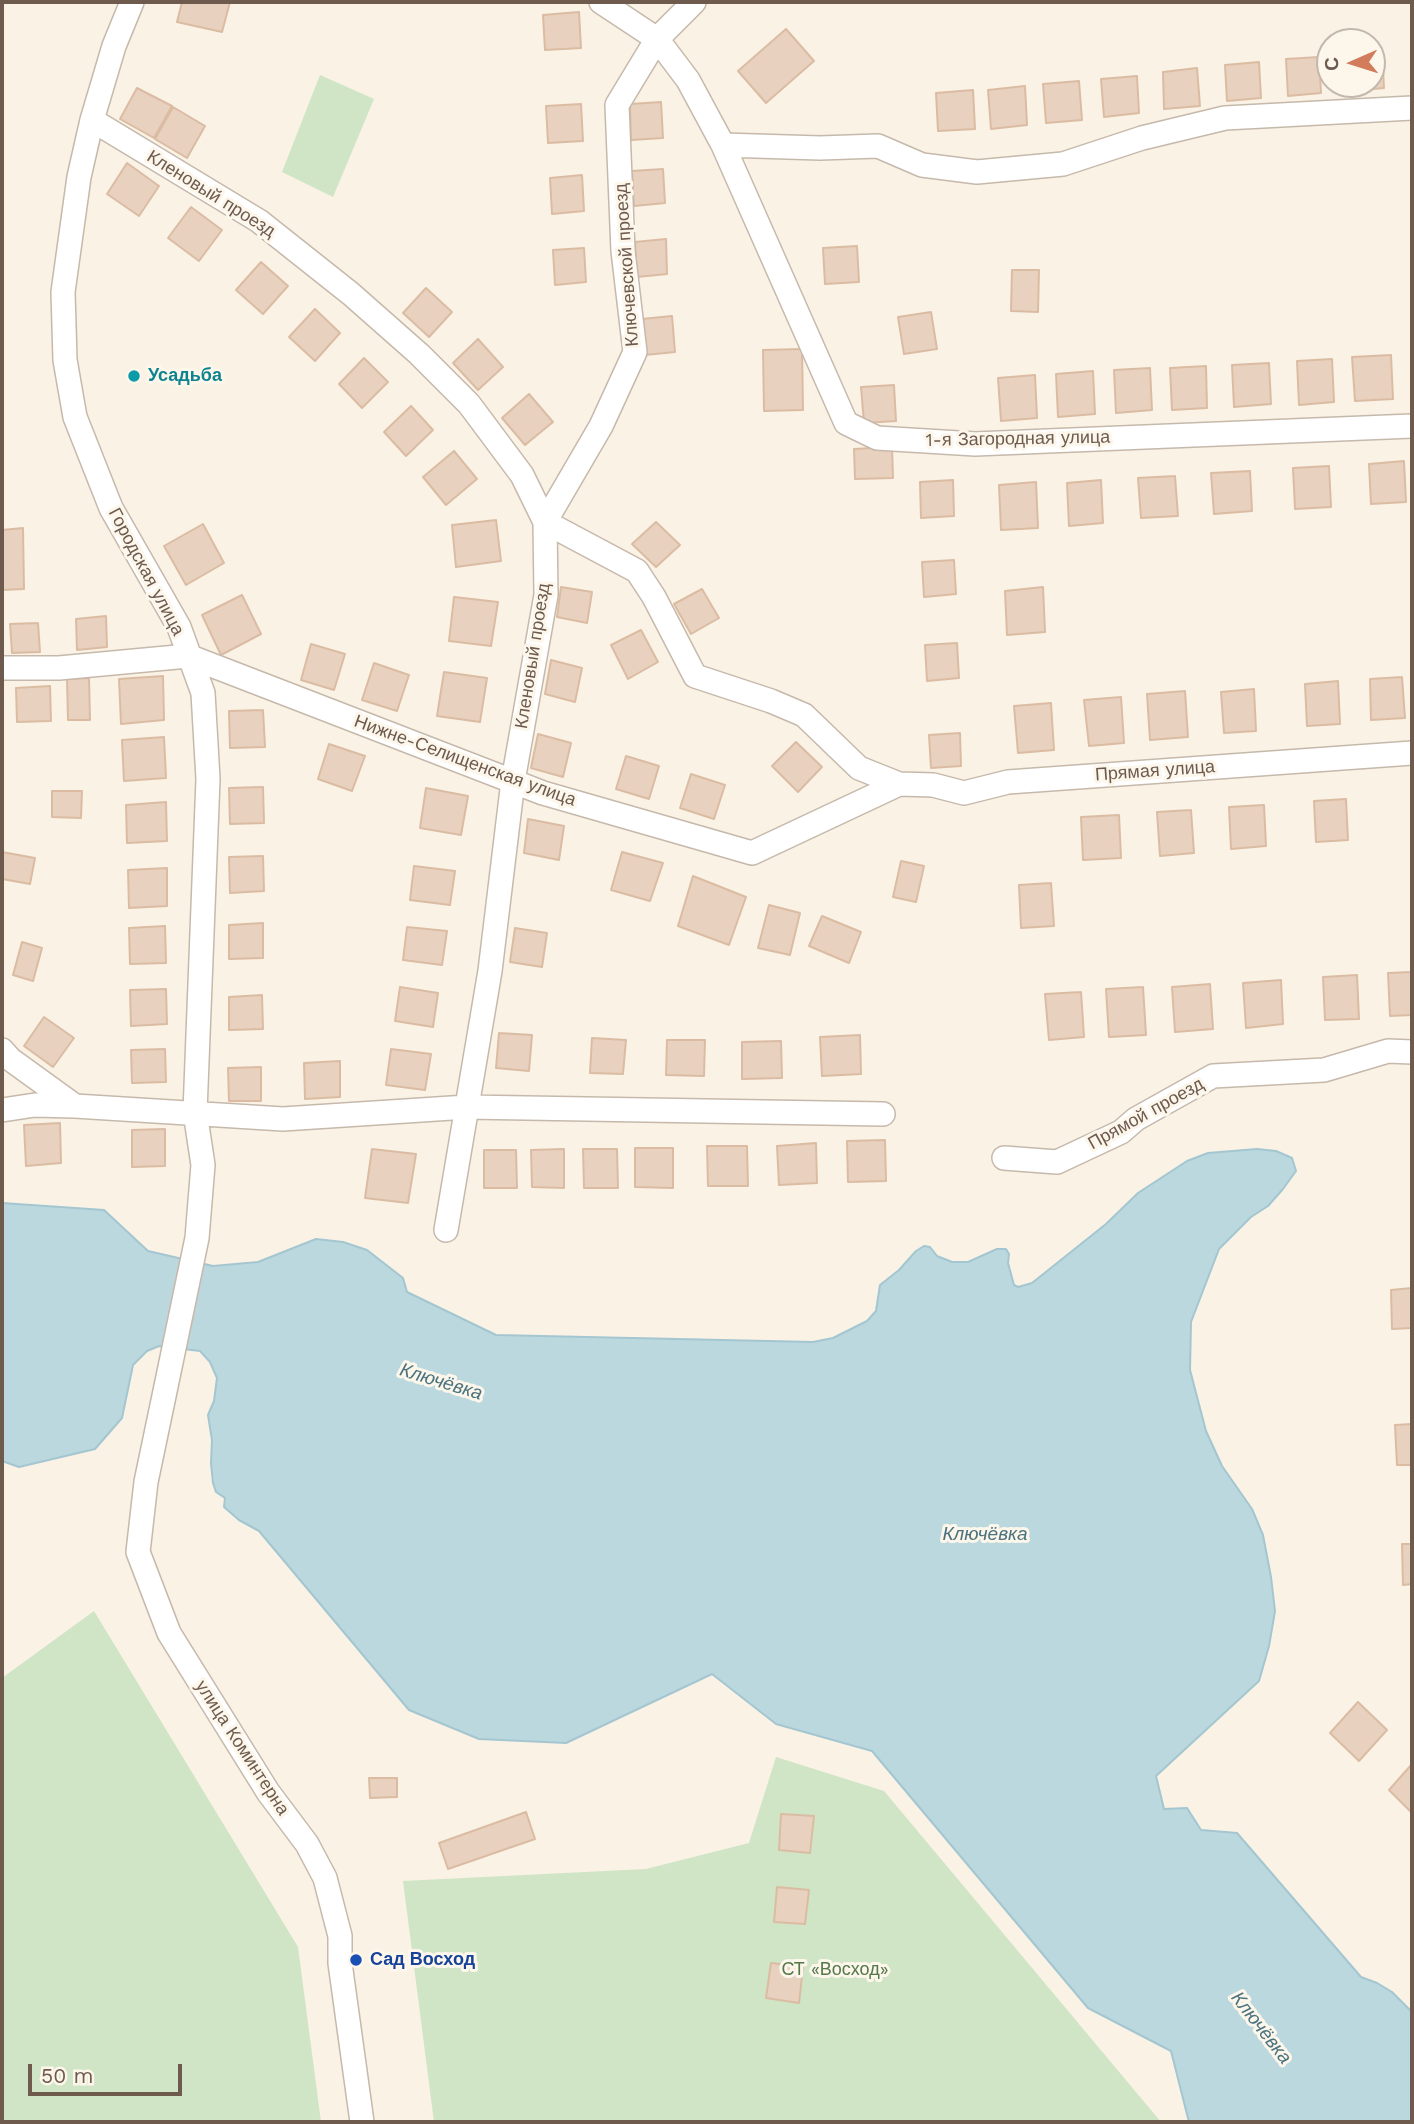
<!DOCTYPE html>
<html>
<head>
<meta charset="utf-8">
<style>
  body { margin:0 }
  #map { position:relative; width:1414px; height:2124px; overflow:hidden; background:#f9f2e5; font-family:"Work Sans",sans-serif }
  canvas { display:block }
  .frame { position:absolute; inset:0; border:4px solid #6e5b4e; pointer-events:none }
  .north { position:absolute; left:1316px; top:28px; width:70px; height:70px; box-sizing:border-box; background:#fcf6eb; border:2px solid #c3b8ac; border-radius:50%; rotate:267deg; font-size:19px; font-weight:700; line-height:28px; text-align:center; color:#6e5b4e }
  .north::after { content:''; display:block; margin:auto; width:24px; height:32px; background:#d27c5b; clip-path:polygon(50% 0,100% 100%,50% 72%,0 100%) }
  .scale { position:absolute; left:28px; top:2064px; width:154px; height:32px; box-sizing:border-box; border:4px solid #6e5b4e; border-top:0; padding-left:9px; font-size:21px; line-height:24px; white-space:nowrap; color:#6e5b4e; -webkit-text-stroke:5px #fcf6eb; paint-order:stroke }
</style>
</head>
<body>
<div id="map">
<canvas width="1414" height="2124"></canvas>
<div class="frame"></div>
<div class="north">С</div>
<div class="scale">50 m</div>
</div>
<script>
const context = document.querySelector('canvas').getContext('2d');
context.lineJoin = 'round';
function paint(path, color) { context.fillStyle = color; context.fill(path, 'evenodd'); }
const poly = rows => new Path2D(rows.map(r => 'M' + r).join(''));
function strokePath(path, color, width, dash) { context.strokeStyle = color; context.lineWidth = width; context.lineCap = dash ? 'butt' : 'round'; context.setLineDash(dash || []); context.stroke(path); }
function label(font, color, halo, rows, align = 'center') {
  context.font = font + ' "Work Sans",sans-serif'; context.lineWidth = 6; context.setLineDash([]); context.textBaseline = 'middle'; context.strokeStyle = halo; context.fillStyle = color; for (const [text, x, y, turn = 0] of rows) {
    context.save(); context.translate(x, y); context.rotate((+turn || 0) * Math.PI / 180); context.textAlign = isNaN(turn) ? turn : align; if (halo) context.strokeText(text, 0, 0); context.fillText(text, 0, 0); context.restore();
  }
}
const green = poly([
  [320,75,374,99,333,197,282,172],
  [94,1611,298,1947,321,2122,2,2122,2,1678],
  [776,1757,884,1791,1161,2122,434,2122,403,1881,646,1869,749,1843]
]);
const water = poly([
  [1257,1149,1276,1151,1292,1158,1296,1171,1283,1189,1268,1206,1251,1217,1219,1249,1191,1322,1190,1370,1206,1431,1222,1466,1252,1509,1263,1535,1271,1577,1275,1611,1269,1646,1259,1681,1156,1776,1164,1809,1187,1808,1201,1830,1237,1833,1361,1977,1377,1983,1392,1992,1412,2012,1412,2122,1189,2122,1171,2051,1088,2008,872,1751,776,1724,712,1674,566,1743,479,1739,409,1710,259,1531,239,1520,224,1507,225,1498,216,1492,213,1483,211,1463,212,1440,208,1415,214,1401,217,1378,210,1362,200,1351,159,1346,147,1351,133,1365,122,1418,95,1449,19,1467,2,1461,2,1203,104,1210,148,1251,213,1266,258,1262,316,1239,343,1242,367,1250,403,1278,407,1292,496,1335,813,1342,833,1338,867,1321,876,1311,880,1285,899,1270,916,1251,924,1246,930,1247,937,1256,952,1262,968,1262,997,1249,1006,1249,1009,1254,1008,1263,1014,1285,1018,1287,1032,1283,1106,1224,1138,1193,1187,1161,1208,1153,1257,1149]
]);
const building = poly([
  [182,2,230,2,222,32,177,22,182,2],
  [579,12,581,48,545,50,543,15,579,12],
  [786,29,814,61,766,103,738,71,786,29],
  [1382,50,1384,88,1352,91,1351,84,1372,84,1372,51,1382,50],
  [1319,57,1321,93,1288,96,1286,59,1319,57],
  [1259,62,1261,98,1227,101,1225,65,1259,62],
  [1197,68,1200,106,1164,109,1163,72,1197,68],
  [1137,76,1139,113,1104,117,1101,79,1137,76],
  [1079,81,1082,120,1046,123,1043,84,1079,81],
  [1025,86,1027,125,991,129,988,90,1025,86],
  [137,88,172,106,154,138,120,119,137,88],
  [973,90,975,129,938,131,936,93,973,90],
  [661,102,663,138,631,140,630,104,661,102],
  [581,104,583,141,548,143,546,106,581,104],
  [173,107,205,126,187,158,155,139,173,107],
  [127,163,159,186,139,216,107,194,127,163],
  [663,169,665,203,634,206,632,171,663,169],
  [582,175,584,211,552,214,550,178,582,175],
  [191,207,222,230,199,261,168,238,191,207],
  [666,239,667,274,637,277,635,242,666,239],
  [857,246,859,282,825,284,823,248,857,246],
  [584,248,586,282,555,285,553,250,584,248],
  [261,262,288,286,263,314,236,290,261,262],
  [1012,270,1039,270,1038,312,1011,311,1012,270],
  [426,288,452,312,429,337,403,313,426,288],
  [315,309,340,333,315,361,289,337,315,309],
  [931,312,937,349,904,354,898,317,931,312],
  [672,316,675,352,645,355,642,319,672,316],
  [478,339,503,367,478,390,453,363,478,339],
  [802,349,803,410,764,411,763,350,802,349],
  [1391,355,1393,399,1355,401,1352,357,1391,355],
  [364,358,388,382,362,408,339,384,364,358],
  [1332,359,1334,402,1299,405,1297,361,1332,359],
  [1269,363,1271,404,1234,407,1232,365,1269,363],
  [1206,366,1207,408,1172,410,1170,368,1206,366],
  [1150,368,1152,410,1116,413,1114,370,1150,368],
  [1093,371,1095,414,1058,417,1056,374,1093,371],
  [1035,375,1037,418,1001,421,998,378,1035,375],
  [894,385,896,421,864,423,861,387,894,385],
  [529,394,553,422,525,445,502,418,529,394],
  [411,406,433,430,406,456,384,432,411,406],
  [892,447,893,478,855,479,854,449,892,447],
  [454,451,477,479,446,505,423,477,454,451],
  [1404,461,1406,502,1371,504,1369,464,1404,461],
  [1329,466,1331,507,1295,509,1293,468,1329,466],
  [1250,471,1252,511,1214,514,1211,473,1250,471],
  [1175,476,1178,516,1141,518,1138,478,1175,476],
  [953,480,954,516,921,518,920,482,953,480],
  [1101,480,1103,523,1069,526,1067,483,1101,480],
  [1036,482,1038,528,1001,530,999,485,1036,482],
  [496,520,501,561,456,567,452,525,496,520],
  [656,522,680,545,656,567,632,544,656,522],
  [203,524,224,563,186,585,164,546,203,524],
  [23,528,24,589,2,590,2,530,23,528],
  [954,560,956,594,924,597,922,562,954,560],
  [561,587,592,592,587,623,557,617,561,587],
  [1043,587,1045,632,1007,635,1005,591,1043,587],
  [702,589,719,618,691,634,674,604,702,589],
  [242,595,261,634,221,655,202,615,242,595],
  [454,597,498,602,491,646,449,641,454,597],
  [106,616,107,647,77,650,76,619,106,616],
  [38,623,40,652,12,653,10,624,38,623],
  [641,630,658,662,628,679,611,645,641,630],
  [957,643,959,678,927,681,925,645,957,643],
  [311,644,345,654,334,690,301,680,311,644],
  [551,660,582,668,575,702,545,694,551,660],
  [374,663,409,675,397,711,362,700,374,663],
  [444,672,487,678,480,722,437,716,444,672],
  [163,676,164,720,121,724,119,679,163,676],
  [1402,677,1405,718,1371,720,1370,679,1402,677],
  [89,678,90,720,68,720,67,679,89,678],
  [1338,681,1340,724,1307,726,1305,684,1338,681],
  [50,686,51,721,17,722,16,688,50,686],
  [1254,689,1256,731,1224,733,1221,692,1254,689],
  [1185,691,1188,737,1150,740,1147,694,1185,691],
  [1121,697,1124,743,1089,746,1084,700,1121,697],
  [1051,703,1054,750,1018,753,1014,706,1051,703],
  [263,710,265,747,230,748,229,711,263,710],
  [960,733,961,766,931,768,929,735,960,733],
  [538,734,571,743,563,777,531,768,538,734],
  [164,737,166,778,124,781,122,740,164,737],
  [796,742,822,767,798,792,772,766,796,742],
  [329,744,365,756,352,791,318,779,329,744],
  [626,756,659,766,649,799,616,789,626,756],
  [691,774,725,785,714,819,680,808,691,774],
  [263,787,264,823,230,824,229,788,263,787],
  [426,788,468,796,461,835,420,828,426,788],
  [52,791,82,791,81,818,52,817,52,791],
  [1346,799,1348,840,1316,842,1314,801,1346,799],
  [166,802,167,841,127,843,126,805,166,802],
  [1264,805,1266,846,1231,849,1229,807,1264,805],
  [1191,810,1194,853,1160,856,1157,812,1191,810],
  [1119,815,1121,858,1083,860,1081,817,1119,815],
  [528,819,564,826,559,860,524,853,528,819],
  [2,852,35,858,30,884,2,879,2,852],
  [622,852,663,863,650,901,611,890,622,852],
  [263,856,264,891,230,893,229,857,263,856],
  [901,861,924,866,916,902,893,897,901,861],
  [414,866,455,871,450,905,410,900,414,866],
  [167,868,167,906,129,908,128,870,167,868],
  [693,876,746,897,729,945,678,926,693,876],
  [1051,883,1054,926,1021,928,1019,885,1051,883],
  [769,905,800,913,790,955,758,948,769,905],
  [822,916,861,932,849,963,809,946,822,916],
  [263,923,263,958,229,959,229,925,263,923],
  [165,926,166,963,130,964,129,928,165,926],
  [407,927,447,931,442,965,403,960,407,927],
  [515,928,547,933,542,967,510,962,515,928],
  [22,942,42,948,33,981,13,975,22,942],
  [1412,972,1412,1015,1390,1016,1388,973,1412,972],
  [1357,975,1359,1019,1325,1020,1323,977,1357,975],
  [1281,980,1283,1024,1246,1028,1243,983,1281,980],
  [1210,984,1213,1029,1175,1032,1172,987,1210,984],
  [400,987,438,993,433,1027,395,1021,400,987],
  [1143,987,1146,1035,1109,1037,1106,989,1143,987],
  [166,989,167,1024,131,1026,130,990,166,989],
  [1081,992,1084,1037,1049,1040,1045,994,1081,992],
  [262,995,263,1029,229,1030,229,997,262,995],
  [44,1017,74,1038,53,1067,24,1046,44,1017],
  [499,1033,532,1035,529,1071,496,1068,499,1033],
  [860,1035,861,1074,822,1076,820,1037,860,1035],
  [592,1038,626,1040,623,1074,590,1073,592,1038],
  [667,1040,705,1040,704,1076,666,1075,667,1040],
  [781,1041,782,1078,742,1079,742,1042,781,1041],
  [165,1049,166,1082,132,1083,131,1050,165,1049],
  [391,1049,431,1054,425,1090,386,1085,391,1049],
  [340,1061,340,1097,305,1099,304,1063,340,1061],
  [261,1067,261,1101,229,1101,228,1068,261,1067],
  [60,1123,61,1163,26,1166,24,1125,60,1123],
  [165,1129,165,1166,132,1167,132,1130,165,1129],
  [885,1140,886,1181,848,1182,847,1141,885,1140],
  [816,1143,817,1183,779,1185,777,1146,816,1143],
  [707,1146,747,1146,748,1186,708,1186,707,1146],
  [635,1148,673,1148,673,1188,635,1187,635,1148],
  [372,1149,416,1154,408,1203,365,1198,372,1149],
  [564,1149,564,1188,532,1187,531,1150,564,1149],
  [583,1149,617,1149,618,1188,584,1188,583,1149],
  [484,1150,516,1150,517,1188,484,1188,484,1150],
  [1412,1288,1412,1328,1392,1329,1391,1290,1412,1288],
  [1412,1424,1412,1465,1397,1465,1395,1425,1412,1424],
  [1402,1544,1412,1544,1412,1584,1403,1585,1402,1544],
  [1358,1702,1387,1730,1359,1761,1330,1733,1358,1702],
  [1412,1764,1412,1813,1389,1790,1412,1764],
  [369,1778,397,1778,397,1797,370,1798,369,1778],
  [526,1812,535,1839,448,1869,439,1843,526,1812],
  [781,1814,814,1816,810,1853,779,1850,781,1814],
  [777,1887,809,1890,805,1924,774,1922,777,1887],
  [771,1963,803,1967,799,2003,766,1998,771,1963]
]);
const minor = poly([
  [132,2,114,46,92,120,79,177,63,292,65,360,75,417,111,508,179,627,203,693,208,779,195,1112,203,1165,197,1238,146,1482,138,1552,169,1633,268,1792,307,1844,325,1878,340,1936,340,1963,362,2122],
  [694,2,657,39,688,80,723,145,846,423,877,438,975,444,1412,426],
  [92,120,259,221,351,294,419,354,469,404,522,475,545,522,546,595,513,781,490,971,446,1230],
  [723,145,820,148,878,146,922,165,977,172,1063,164,1142,138,1225,118,1412,108],
  [545,522,637,571,654,597,695,676,771,701,804,715,859,768,899,784,933,785,964,793,1008,782,1412,753],
  [545,522,601,426,635,352,623,251,617,105,657,39,601,2],
  [2,668,59,668,188,656,543,793,752,853,899,784],
  [2,1050,10,1059,75,1106,283,1119,467,1107,883,1114],
  [2,1110,35,1105,75,1106],
  [1004,1158,1057,1162,1121,1132,1136,1119,1213,1076,1324,1070,1388,1051,1412,1052]
]);
const markers = [
  [134,376,7,"#0f9aa8"],
  [356,1960,7,"#1a4fb4"]
];
const streetNames = [
  ["Кленовый проезд",211,194,32],
  ["Ключевской проезд",627,265,-94],
  ["1-я Загородная улица",1018,439,-1],
  ["Городская улица",146,572,62],
  ["Кленовый проезд",533,656,-81],
  ["Нижне-Селищенская улица",465,761,20],
  ["Прямая улица",1155,771,-4],
  ["Прямой проезд",1146,1114,-29],
  ["улица Коминтерна",242,1748,57]
];
const cultureNames = [
  ["Усадьба",148,376]
];
const transitNames = [
  ["Сад Восход",370,1960]
];
const parkNames = [
  ["СТ «Восход»",835,1970]
];
const waterNames = [
  ["Ключёвка",441,1382,17],
  ["Ключёвка",985,1534],
  ["Ключёвка",1261,2028,52]
];
paint(green, '#d0e4c6');
paint(water, '#bcd8df');
strokePath(water, '#a4c6d0', 2);
paint(building, '#e8d2bf');
strokePath(building, '#dbbca3', 2);
strokePath(minor, '#c6b9ab', 26);
strokePath(minor, '#fff', 23);
for (const [x, y, r, color] of markers) { const dot = new Path2D(); dot.arc(x, y, r, 0, 2 * Math.PI); context.fillStyle = color; context.fill(dot); strokePath(dot, '#fcf6eb', 2.5); }
label('18px', '#6e5b4e', '#fcf6eb', streetNames);
label('bold 18px', '#0d838f', '#fcf6eb', cultureNames, 'left');
label('bold 18px', '#164399', '#fcf6eb', transitNames, 'left');
label('18px', '#55784b', '#fcf6eb', parkNames);
label('italic 19px', '#4b737f', '#fcf6eb', waterNames);
</script>
</body>
</html>
